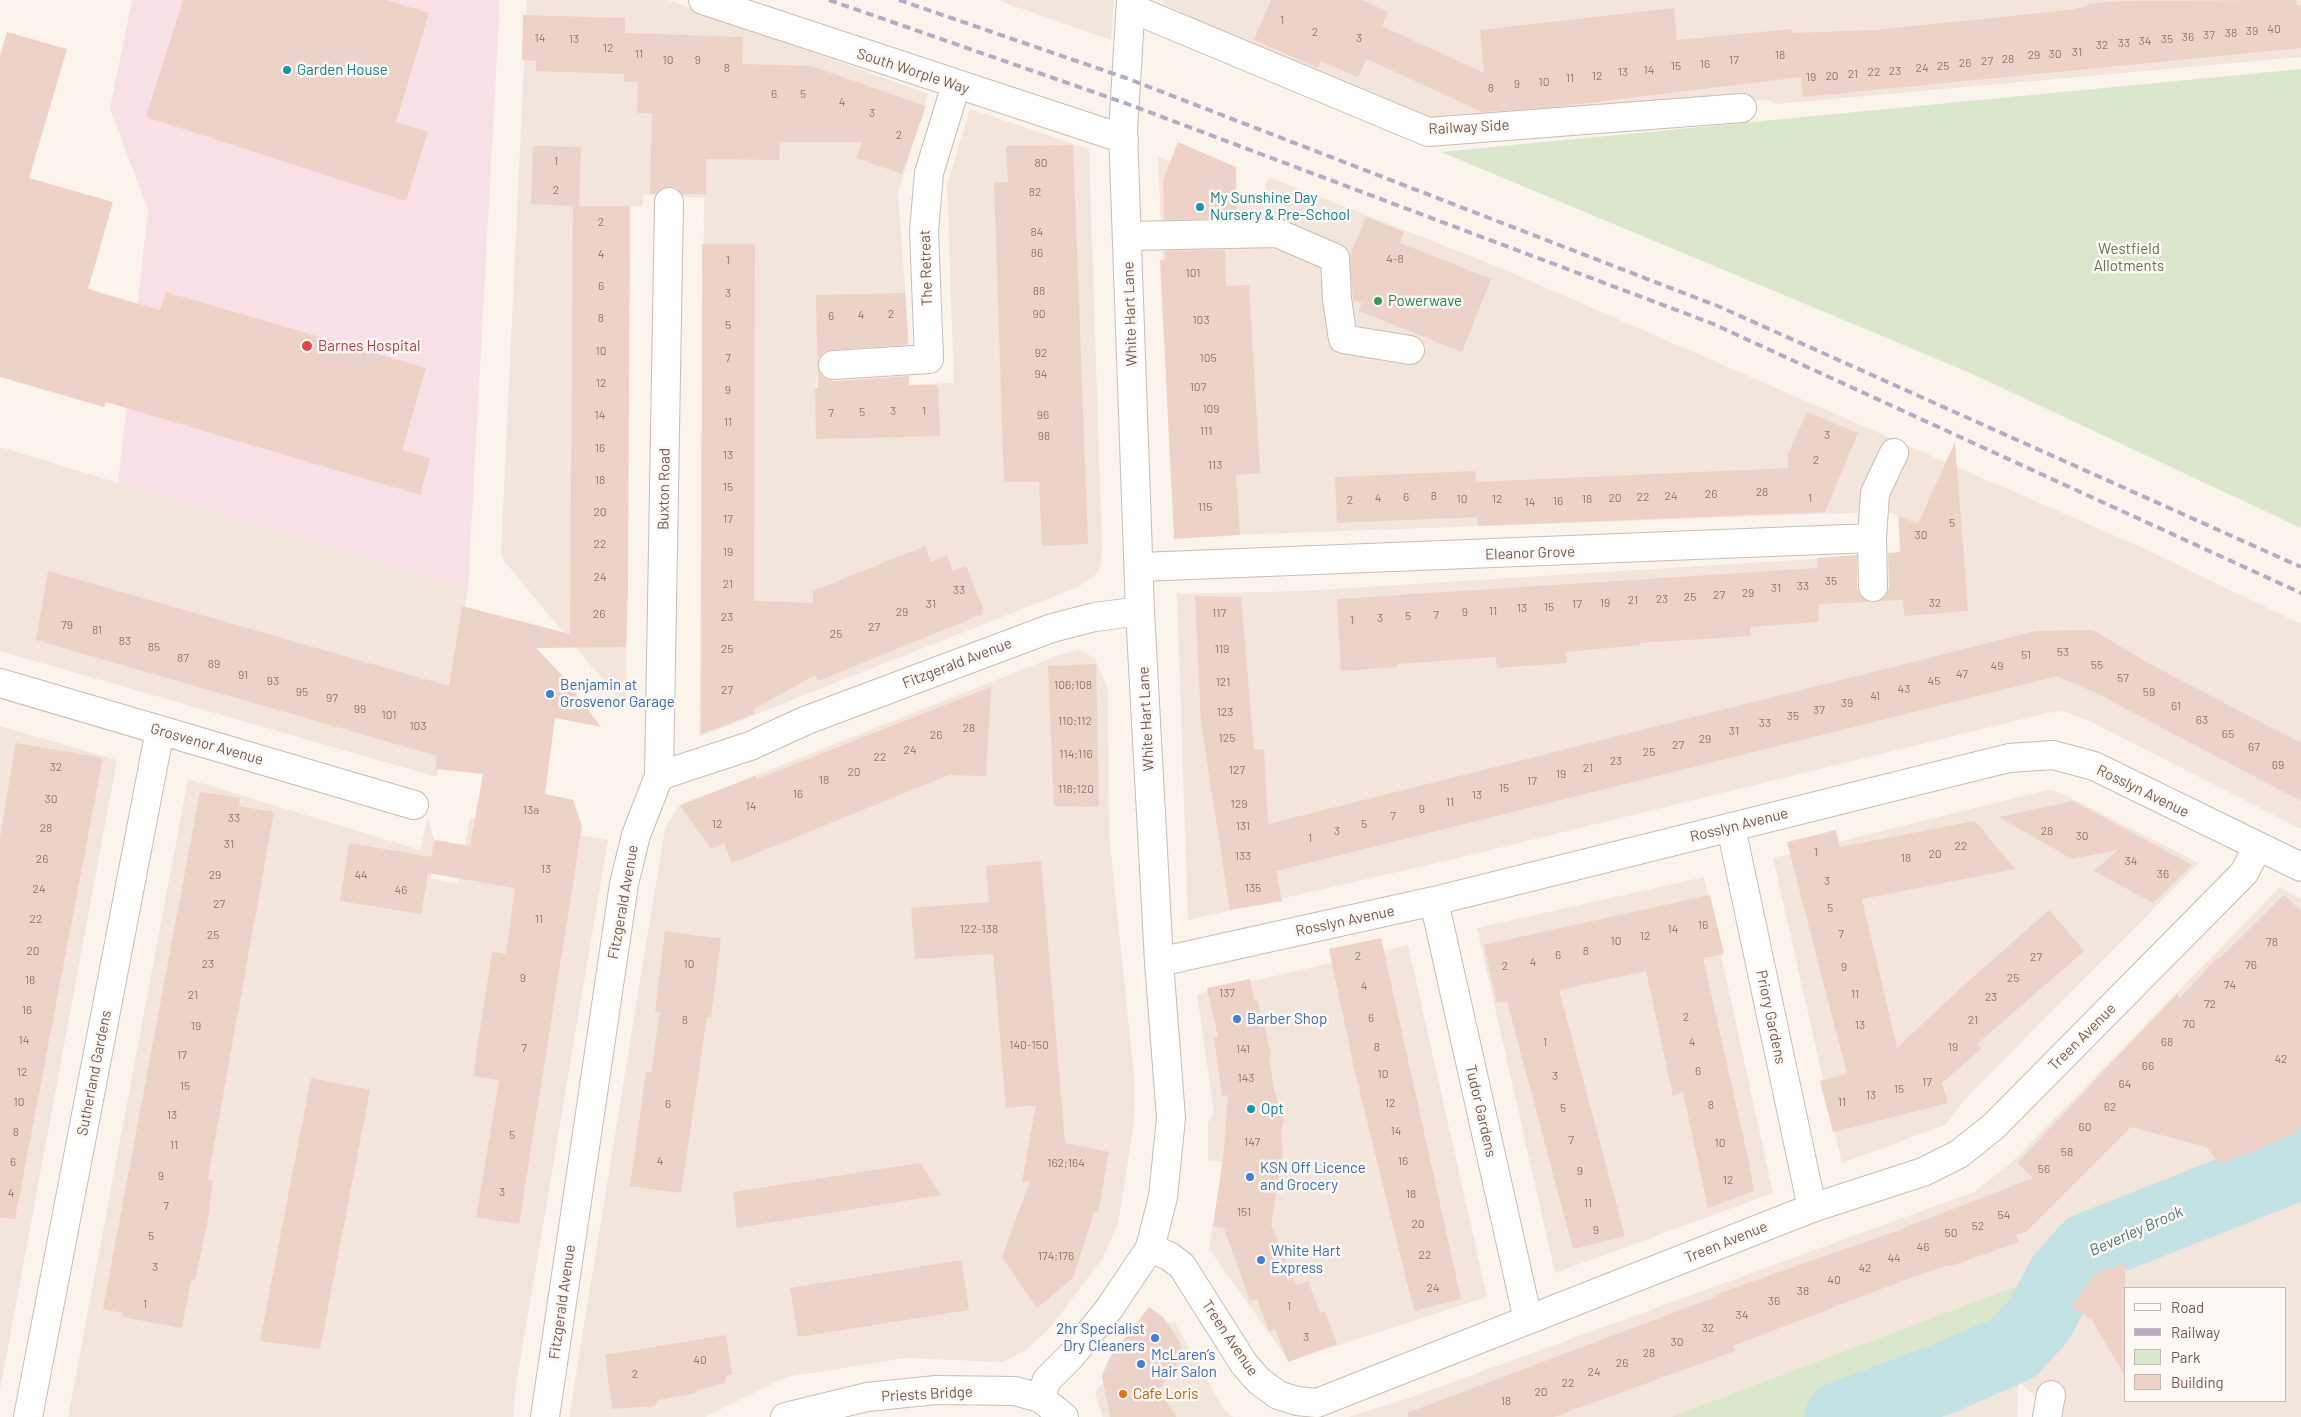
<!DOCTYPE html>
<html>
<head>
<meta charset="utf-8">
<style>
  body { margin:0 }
  #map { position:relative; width:2301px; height:1417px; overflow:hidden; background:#fbf4ed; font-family:Barlow,sans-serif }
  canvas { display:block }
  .legend { position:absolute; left:2124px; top:1287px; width:162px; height:115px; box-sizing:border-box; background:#fdf8f3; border:1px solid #c6b9b3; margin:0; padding:6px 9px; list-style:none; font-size:15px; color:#745a52 }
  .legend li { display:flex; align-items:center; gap:10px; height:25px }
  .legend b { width:25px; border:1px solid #c6b9b3 }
</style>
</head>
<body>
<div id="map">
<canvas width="2301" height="1417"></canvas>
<ul class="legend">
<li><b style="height:6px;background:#fff"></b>Road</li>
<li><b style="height:6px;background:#b6abc5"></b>Railway</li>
<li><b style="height:14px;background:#dbe7cc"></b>Park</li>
<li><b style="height:14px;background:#edd2c7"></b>Building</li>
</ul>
</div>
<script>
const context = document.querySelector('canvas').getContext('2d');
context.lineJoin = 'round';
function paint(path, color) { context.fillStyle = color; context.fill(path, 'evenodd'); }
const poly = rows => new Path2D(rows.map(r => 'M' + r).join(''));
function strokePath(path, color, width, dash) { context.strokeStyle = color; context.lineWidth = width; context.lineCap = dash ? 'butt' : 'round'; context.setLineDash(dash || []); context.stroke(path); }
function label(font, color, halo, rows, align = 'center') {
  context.font = font + ' Barlow,sans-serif'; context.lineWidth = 5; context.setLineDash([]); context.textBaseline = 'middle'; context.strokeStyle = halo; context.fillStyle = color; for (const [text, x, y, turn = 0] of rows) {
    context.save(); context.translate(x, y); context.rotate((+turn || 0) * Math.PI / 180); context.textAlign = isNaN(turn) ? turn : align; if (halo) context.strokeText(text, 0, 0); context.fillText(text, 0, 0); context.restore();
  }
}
const residential = poly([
  [527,0,668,0,928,94,898,193,909,340,818,345,816,388,954,383,947,185,970,109,1089,149,1102,546,1101,565,1096,574,1080,586,699,737,704,198,643,194,643,207,630,206,626,708,505,562,501,552],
  [997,0,1114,0,1111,40],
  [1163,0,2301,0,2301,57,1776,104,1771,100,1703,100,1433,124,1184,14,1163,3],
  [1158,157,1260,199,1269,177,1496,266,2143,548,2301,624,2301,829,2089,721,2063,711,2047,713,1458,858,1188,920,1177,594,1303,591,1845,557,1845,600,1903,596,1898,516,1876,506,1874,512,1175,537],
  [0,447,468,589,437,777,0,651],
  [1079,650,1095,658,1108,691,1109,834,1135,1085,1134,1123,1118,1224,1102,1259,1050,1328,1027,1349,1003,1362,906,1358,786,1377,705,1417,569,1417,665,828,679,806,1059,655],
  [0,726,117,760,0,1390],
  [188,779,420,850,428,818,435,843,431,879,458,884,470,818,608,840,516,1385,513,1417,68,1417],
  [2048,790,2059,792,2199,863,1968,1096,1945,1125,1842,1163,1773,858],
  [1704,877,1773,1193,1555,1273,1477,928],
  [2280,887,2301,899,2301,1136,2297,1142,2068,1232,2042,1256,2048,1274,1670,1417,1349,1417,1409,1398,1974,1192,2010,1164],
  [1408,945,1487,1297,1289,1361,1209,1249,1223,1162,1208,1160,1208,1123,1214,1113,1197,994],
  [2301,1181,2301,1417,2056,1417,2018,1380,2017,1417,1886,1417,1984,1381,2012,1362,2048,1333,2076,1282,2093,1257,2166,1233],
  [2125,1288,2285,1288,2285,1401,2125,1401],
  [1147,1320,1175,1323,1223,1408,1233,1417,1103,1417,1095,1393]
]);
const medical = poly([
  [132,0,500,0,468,589,118,483,148,210,110,108]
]);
const green = poly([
  [2301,69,2301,528,1968,372,1441,152],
  [2048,1274,2033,1304,2005,1343,1809,1417,1670,1417]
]);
const river = poly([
  [1840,1417,1947,1377,2014,1348,2040,1319,2062,1277,2088,1248,2282,1171,2301,1156]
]);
const building = poly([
  [183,0,386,0,429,13,396,122,428,132,406,201,146,117],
  [1271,0,1362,0,1388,12,1382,26,1484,73,1480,30,1674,8,1677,40,1792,29,1793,33,1875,30,2069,10,2087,6,2087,4,2121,1,2296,0,2297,5,2301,5,2301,48,1803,97,1801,77,1555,107,1482,112,1367,59,1358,77,1321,61,1318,68,1254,40],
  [523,15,625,18,625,33,743,37,742,64,811,66,926,106,902,174,856,158,862,142,780,142,779,160,706,159,706,194,682,194,677,188,669,186,662,188,656,194,650,194,652,113,637,113,638,82,624,82,624,74,536,71,536,61,522,60],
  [7,32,67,49,29,178,113,202,88,289,160,310,166,292,426,368,402,450,430,458,420,495,106,402,104,407,0,377,0,56],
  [1178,142,1236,167,1237,218,1164,220,1163,180],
  [1073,145,1088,544,1042,546,1039,482,1004,482,994,182,1008,182,1006,146],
  [533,146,581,147,579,206,630,206,628,593,626,647,536,648,561,674,601,727,555,718,545,794,573,800,582,826,519,1224,476,1217,499,1080,473,1076,492,952,506,954,515,888,428,873,421,914,340,901,349,843,431,857,435,840,470,846,483,774,435,769,437,756,36,640,48,571,449,686,462,606,570,634,573,206,531,204],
  [1366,217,1404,232,1400,243,1491,279,1462,352,1359,311,1362,303,1353,300,1350,256],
  [702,244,755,244,754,601,813,603,813,591,925,546,931,562,947,555,953,571,966,566,983,609,981,610,983,614,818,681,815,675,754,709,754,714,701,734],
  [1225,250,1226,286,1249,285,1260,473,1236,475,1240,535,1174,539,1160,260,1165,260,1165,251],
  [905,293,908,345,832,350,824,352,819,358,818,366,820,374,826,379,833,381,909,376,909,385,938,385,940,436,816,439,815,388,818,388,816,295],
  [1807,412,1858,433,1825,512,1478,526,1477,517,1337,523,1335,477,1475,471,1476,482,1788,468,1788,454],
  [1955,442,1968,611,1904,616,1903,600,1879,601,1886,595,1889,587,1888,553,1900,552,1899,516,1918,524],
  [1857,555,1857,588,1860,595,1868,602,1818,604,1819,622,1750,627,1751,636,1639,643,1640,645,1566,652,1567,663,1497,668,1496,657,1397,664,1397,667,1341,671,1337,599,1818,568,1817,558],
  [1195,596,1241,597,1254,750,1264,749,1268,824,2036,631,2093,630,2148,663,2301,743,2301,801,2098,694,2057,676,1276,871,1282,901,1230,910,1201,723],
  [1096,664,1099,807,1054,806,1048,666],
  [991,687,986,776,949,775,732,863,724,843,711,849,680,805,755,776,757,779],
  [16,743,103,758,15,1219,0,1218,0,839],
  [200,792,240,798,239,806,274,812,208,1179,213,1180,208,1219,195,1281,191,1280,182,1328,122,1317,122,1313,103,1309],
  [2073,801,2107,819,2192,865,2153,903,2094,871,2118,850,2072,859,1999,817],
  [1975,821,2015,869,1862,899,1897,1048,1963,986,2049,910,2084,951,1977,1044,1981,1049,1942,1083,1948,1103,1833,1132,1820,1081,1847,1074,1787,842,1836,830,1840,847],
  [1041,861,1065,1143,1109,1152,1098,1212,1094,1212,1073,1278,1037,1308,1002,1257,1030,1181,1022,1182,1036,1105,1006,1108,993,954,915,959,911,908,989,902,986,866],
  [1710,895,1724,954,1703,958,1748,1158,1754,1191,1708,1208,1683,1092,1673,1096,1646,971,1559,990,1625,1236,1573,1249,1507,1001,1497,1003,1484,945],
  [2284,895,2301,911,2301,1124,2295,1134,2220,1164,2206,1147,2131,1127,2027,1231,2016,1235,2019,1242,1948,1267,1947,1265,1889,1286,1733,1346,1735,1351,1554,1417,1408,1417,1407,1413,1715,1297,1714,1295,1899,1230,2033,1178,2017,1163,2177,994,2180,998,2217,958,2219,959],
  [665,931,721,939,711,1017,707,1017,681,1193,630,1186,646,1072,651,1073,660,1012,655,1012],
  [1381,938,1461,1299,1414,1311,1354,1068,1329,949],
  [1250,979,1254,1001,1257,999,1263,1027,1265,1026,1271,1055,1269,1056,1274,1089,1284,1120,1281,1133,1283,1150,1271,1225,1296,1285,1308,1281,1320,1313,1325,1311,1337,1344,1288,1362,1275,1329,1269,1332,1257,1299,1250,1301,1224,1228,1213,1226,1224,1151,1228,1095,1222,1096,1214,1038,1218,1037,1207,988],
  [311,1078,370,1090,320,1349,260,1341],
  [920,1163,941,1195,737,1228,733,1192],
  [961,1260,969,1310,798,1337,790,1288],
  [2125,1263,2125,1376,2092,1320,2072,1307,2094,1274],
  [1149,1307,1163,1317,1180,1342,1183,1354,1159,1390,1176,1417,1110,1417,1102,1375,1110,1357],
  [726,1335,732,1374,726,1376,725,1383,697,1390,696,1393,658,1400,654,1406,612,1409,605,1355]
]);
const minor = poly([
  [703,0,1124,139],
  [1131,8,1428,132,1742,108],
  [1128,236,1277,233,1335,258,1337,299,1343,339,1410,350],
  [833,365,929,359,924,231,929,173,956,85],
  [1872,538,1875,493,1894,453],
  [1140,567,1872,538,1873,587],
  [0,683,414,805],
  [659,776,669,202],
  [1731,827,1812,1208],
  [1434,901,1528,1320],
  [1159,962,1434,901,2009,758,2053,755,2094,766,2301,867],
  [1150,1248,1169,1256,1182,1266,1244,1364,1259,1381,1278,1395,1297,1401,1317,1403,1812,1208,1923,1172,1959,1154,1994,1126,2244,873,2257,848],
  [28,1417,160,730],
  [545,1417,624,884,636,835,659,776,750,746,807,720,1052,628,1095,617,1140,611],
  [2047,1417,2051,1395]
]);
const tertiary = poly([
  [1040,1398,1047,1380,1071,1356,1109,1309,1150,1248,1163,1197,1171,1118,1159,962,1140,611,1123,131,1131,0],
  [785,1417,867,1397,936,1390,1015,1391,1040,1398,1064,1417]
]);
const rail = poly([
  [829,0,1125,103,1711,323,2301,593],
  [899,0,1126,78,1720,307,2301,567]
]);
const markers = [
  [287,70,5,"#0f9aa8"],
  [1200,207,5,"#0f9aa8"],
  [1378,301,5,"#2e9e5b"],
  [307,346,6,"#e0444e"],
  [550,694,5,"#3f7fe0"],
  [1237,1019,5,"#3f7fe0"],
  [1251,1109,5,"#0f9aa8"],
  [1250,1177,5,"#3f7fe0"],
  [1261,1260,5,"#3f7fe0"],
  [1155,1338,5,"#3f7fe0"],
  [1141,1364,5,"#3f7fe0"],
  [1123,1394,5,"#e8710a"]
];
const numberNames = [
  ["1",1282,20],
  ["40",2274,29],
  ["39",2252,31],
  ["2",1315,32],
  ["38",2231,33],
  ["37",2209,35],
  ["36",2188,37],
  ["14",540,38],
  ["3",1359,38],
  ["13",574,39],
  ["35",2167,39],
  ["34",2145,41],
  ["33",2124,43],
  ["32",2102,45],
  ["12",608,48],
  ["31",2077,52],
  ["11",639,54],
  ["30",2055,54],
  ["18",1780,55],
  ["29",2034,55],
  ["28",2008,59],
  ["10",668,60],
  ["9",698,60],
  ["17",1734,60],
  ["27",1987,61],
  ["26",1965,63],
  ["16",1705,64],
  ["15",1676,66],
  ["25",1943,66],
  ["8",727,68],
  ["24",1922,68],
  ["14",1649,70],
  ["23",1895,71],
  ["13",1623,72],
  ["22",1874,72],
  ["21",1853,74],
  ["12",1597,76],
  ["20",1832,76],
  ["19",1811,77],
  ["11",1570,78],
  ["10",1544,82],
  ["9",1517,84],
  ["8",1491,88],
  ["6",774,94],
  ["5",803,94],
  ["4",842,102],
  ["3",872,113],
  ["2",899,135],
  ["1",556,161],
  ["80",1041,163],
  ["2",556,190],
  ["82",1035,192],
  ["2",601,222],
  ["84",1037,232],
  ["86",1037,253],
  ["4",601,254],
  ["4-8",1395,259],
  ["1",728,260],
  ["101",1193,273],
  ["6",601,286],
  ["88",1039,291],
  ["3",728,293],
  ["2",891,314],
  ["90",1039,314],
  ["4",861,315],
  ["6",831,316],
  ["8",601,318],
  ["103",1201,320],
  ["5",728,325],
  ["10",601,351],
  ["92",1041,353],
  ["7",728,358],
  ["105",1208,358],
  ["94",1041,374],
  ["12",601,383],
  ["107",1198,387],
  ["9",728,390],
  ["109",1211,409],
  ["3",893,411],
  ["1",924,411],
  ["5",862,412],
  ["7",831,413],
  ["14",600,415],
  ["96",1043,415],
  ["11",728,422],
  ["111",1206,431],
  ["3",1827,435],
  ["98",1044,436],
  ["16",600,448],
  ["13",728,455],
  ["2",1816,460],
  ["113",1215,465],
  ["18",600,480],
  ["15",728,487],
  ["28",1762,492],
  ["26",1711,494],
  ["8",1434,496],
  ["24",1671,496],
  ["6",1406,497],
  ["22",1643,497],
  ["4",1378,498],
  ["20",1615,498],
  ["1",1810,498],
  ["10",1462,499],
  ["12",1497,499],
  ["18",1587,499],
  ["2",1350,500],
  ["16",1558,501],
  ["14",1530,502],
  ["115",1205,507],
  ["20",600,512],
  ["17",728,519],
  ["5",1952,523],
  ["30",1921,535],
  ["22",600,544],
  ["19",728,552],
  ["24",600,577],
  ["35",1831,581],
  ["21",728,584],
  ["33",1803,586],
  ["31",1776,588],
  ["33",959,590],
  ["29",1748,593],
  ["27",1719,595],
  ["25",1690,597],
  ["23",1662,599],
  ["21",1633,600],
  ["19",1605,603],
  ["32",1935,603],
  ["31",931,604],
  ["17",1577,604],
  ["15",1549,607],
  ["13",1522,608],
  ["11",1493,611],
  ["29",902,612],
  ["9",1465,612],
  ["117",1219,613],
  ["26",599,614],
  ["7",1436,615],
  ["5",1408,616],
  ["23",727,617],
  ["3",1380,618],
  ["1",1352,620],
  ["79",67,625],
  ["27",874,627],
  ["81",97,630],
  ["25",836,634],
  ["83",125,641],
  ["85",154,647],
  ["25",727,649],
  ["119",1222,649],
  ["53",2063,652],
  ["51",2026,655],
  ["87",183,658],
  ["89",214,664],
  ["55",2097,665],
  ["49",1997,666],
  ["47",1962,674],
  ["91",243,675],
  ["57",2123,678],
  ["93",273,681],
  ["45",1934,681],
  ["121",1223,682],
  ["106;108",1073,685],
  ["43",1904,689],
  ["27",727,690],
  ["95",302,692],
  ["59",2149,692],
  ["41",1875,696],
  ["97",332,698],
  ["39",1847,703],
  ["61",2176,706],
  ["99",360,709],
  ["37",1819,710],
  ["123",1225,712],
  ["101",389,715],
  ["35",1793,716],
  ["63",2202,720],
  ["110;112",1075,721],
  ["33",1765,723],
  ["103",418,726],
  ["28",969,728],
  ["31",1734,731],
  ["65",2228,734],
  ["26",936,735],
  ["125",1227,738],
  ["29",1705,739],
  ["27",1678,745],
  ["67",2254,747],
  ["24",910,750],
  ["25",1649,752],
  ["114;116",1076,754],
  ["22",880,757],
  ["23",1616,761],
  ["69",2278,765],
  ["32",56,767],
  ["21",1588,768],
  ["127",1237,770],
  ["20",854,772],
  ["19",1561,774],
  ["18",824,780],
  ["17",1532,781],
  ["15",1504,788],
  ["118;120",1076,789],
  ["16",798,794],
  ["13",1477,795],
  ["30",51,799],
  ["11",1450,802],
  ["129",1239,804],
  ["14",751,806],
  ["9",1422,809],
  ["13a",531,810],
  ["7",1393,816],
  ["33",234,818],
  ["12",717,824],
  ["5",1364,824],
  ["131",1243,826],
  ["28",46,828],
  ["3",1337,831],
  ["28",2047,831],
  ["30",2082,836],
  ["1",1310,838],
  ["31",229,844],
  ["22",1961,846],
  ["1",1816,852],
  ["20",1935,854],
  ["133",1243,856],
  ["18",1906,858],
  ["26",42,859],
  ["34",2131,861],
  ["13",546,869],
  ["36",2163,874],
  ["29",215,875],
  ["44",361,875],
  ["3",1827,881],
  ["135",1253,888],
  ["24",39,889],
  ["46",401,890],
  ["27",219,904],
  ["5",1830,908],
  ["22",36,919],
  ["11",539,919],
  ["16",1703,925],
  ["122-138",979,929],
  ["14",1673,929],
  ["7",1841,934],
  ["25",213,935],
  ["12",1645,936],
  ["10",1616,941],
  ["78",2272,942],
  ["20",33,951],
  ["8",1586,951],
  ["6",1558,955],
  ["2",1358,956],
  ["27",2036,957],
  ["4",1533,962],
  ["23",208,964],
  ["10",689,964],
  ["76",2251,965],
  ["2",1505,966],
  ["9",1844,967],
  ["9",523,978],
  ["25",2013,978],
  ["18",30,980],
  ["74",2230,985],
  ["4",1364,986],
  ["137",1227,993],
  ["11",1855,994],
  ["21",193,995],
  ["23",1991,997],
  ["72",2210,1004],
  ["16",27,1010],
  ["2",1686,1017],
  ["6",1371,1018],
  ["8",685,1020],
  ["21",1973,1020],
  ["70",2189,1024],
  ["13",1860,1025],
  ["19",196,1026],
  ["14",24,1040],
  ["1",1545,1042],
  ["4",1692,1042],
  ["68",2167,1042],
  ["140-150",1029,1045],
  ["8",1377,1047],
  ["19",1953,1047],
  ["7",524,1048],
  ["141",1243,1049],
  ["17",182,1055],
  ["42",2281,1059],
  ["66",2148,1066],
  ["6",1698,1071],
  ["12",22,1072],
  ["10",1383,1074],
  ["3",1555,1076],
  ["143",1246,1078],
  ["17",1927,1082],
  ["64",2125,1084],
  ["15",185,1086],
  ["15",1899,1089],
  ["13",1871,1095],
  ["10",19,1102],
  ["11",1842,1102],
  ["12",1390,1103],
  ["6",668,1104],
  ["8",1711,1105],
  ["62",2110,1107],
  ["5",1563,1108],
  ["13",172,1115],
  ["60",2085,1127],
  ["14",1396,1131],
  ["8",16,1132],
  ["5",512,1135],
  ["7",1571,1140],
  ["147",1252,1142],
  ["10",1720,1143],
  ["11",174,1145],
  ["58",2067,1152],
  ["4",660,1161],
  ["16",1403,1161],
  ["6",13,1162],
  ["162;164",1066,1163],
  ["56",2044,1169],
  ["9",1580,1171],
  ["9",161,1176],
  ["12",1728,1180],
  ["3",502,1192],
  ["4",11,1193],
  ["18",1411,1194],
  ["11",1588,1203],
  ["7",166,1206],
  ["151",1244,1212],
  ["54",2004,1215],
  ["20",1418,1224],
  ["52",1978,1226],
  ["9",1596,1230],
  ["50",1951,1233],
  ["5",151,1236],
  ["46",1923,1247],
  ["22",1425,1255],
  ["174;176",1056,1256],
  ["44",1894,1258],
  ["3",155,1267],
  ["42",1865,1268],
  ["40",1834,1280],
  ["24",1433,1288],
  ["38",1803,1291],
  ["36",1774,1301],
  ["1",145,1304],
  ["1",1289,1306],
  ["34",1742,1315],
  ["32",1708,1328],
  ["3",1306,1337],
  ["30",1677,1342],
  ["28",1649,1353],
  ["40",700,1360],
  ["26",1622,1363],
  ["24",1594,1372],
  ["2",635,1374],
  ["22",1568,1383],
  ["20",1541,1392],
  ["18",1506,1401]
];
const cultureNames = [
  ["Garden House",297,70],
  ["My Sunshine Day",1210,198],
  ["Nursery & Pre-School",1210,215],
  ["Opt",1261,1109]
];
const streetNames = [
  ["South Worple Way",913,71,18],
  ["Railway Side",1469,127,-3],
  ["The Retreat",926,268,-92],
  ["White Hart Lane",1130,314,-92],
  ["Buxton Road",664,489,-89],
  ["Eleanor Grove",1530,553,-2],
  ["Fitzgerald Avenue",957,663,-21],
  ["White Hart Lane",1146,719,-93],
  ["Grosvenor Avenue",207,744,16],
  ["Rosslyn Avenue",2143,791,26],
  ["Rosslyn Avenue",1739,825,-14],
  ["Fitzgerald Avenue",623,902,-80],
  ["Rosslyn Avenue",1345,921,-12],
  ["Priory Gardens",1771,1017,78],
  ["Treen Avenue",2082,1037,-45],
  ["Sutherland Gardens",94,1073,-79],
  ["Tudor Gardens",1481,1111,77],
  ["Treen Avenue",1726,1242,-22],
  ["Fitzgerald Avenue",562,1302,-82],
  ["Treen Avenue",1230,1338,56],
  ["Priests Bridge",927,1394,-3]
];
const parkNames = [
  ["Westfield",2129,249],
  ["Allotments",2129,266]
];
const leisureNames = [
  ["Powerwave",1388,301]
];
const healthNames = [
  ["Barnes Hospital",318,346]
];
const shopNames = [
  ["Benjamin at",560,685],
  ["Grosvenor Garage",560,702],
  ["Barber Shop",1247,1019],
  ["KSN Off Licence",1260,1168],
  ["and Grocery",1260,1185],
  ["White Hart",1271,1251],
  ["Express",1271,1268],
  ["2hr Specialist",1145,1329,"right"],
  ["Dry Cleaners",1145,1346,"right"],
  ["McLaren’s",1151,1355],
  ["Hair Salon",1151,1372]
];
const foodNames = [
  ["Cafe Loris",1133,1394]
];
const waterNames = [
  ["Beverley Brook",2136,1231,-24]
];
paint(residential, '#f2e5dc');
paint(medical, '#f7e1e6');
paint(green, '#dbe7cc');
strokePath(river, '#c3e2e3', 71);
paint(building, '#edd2c7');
strokePath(minor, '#ccbbb3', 30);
strokePath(tertiary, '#ccbbb3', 30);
strokePath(minor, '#fff', 28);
strokePath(tertiary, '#fff', 28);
strokePath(rail, '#b6abc5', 4, [8, 5]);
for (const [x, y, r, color] of markers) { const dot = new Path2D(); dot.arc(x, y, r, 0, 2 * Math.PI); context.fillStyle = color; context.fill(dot); strokePath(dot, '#fdf8f3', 2); }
label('12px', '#92786f', null, numberNames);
label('15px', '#0d838f', '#fdf8f3', cultureNames, 'left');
label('15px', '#745a52', '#fdf8f3', streetNames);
label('15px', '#5e784b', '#fdf8f3', parkNames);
label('15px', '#27864d', '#fdf8f3', leisureNames, 'left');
label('15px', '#be3a42', '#fdf8f3', healthNames, 'left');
label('15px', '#366cbe', '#fdf8f3', shopNames, 'left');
label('15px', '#c56008', '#fdf8f3', foodNames, 'left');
label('italic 16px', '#4a7b7d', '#fdf8f3', waterNames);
</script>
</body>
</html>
